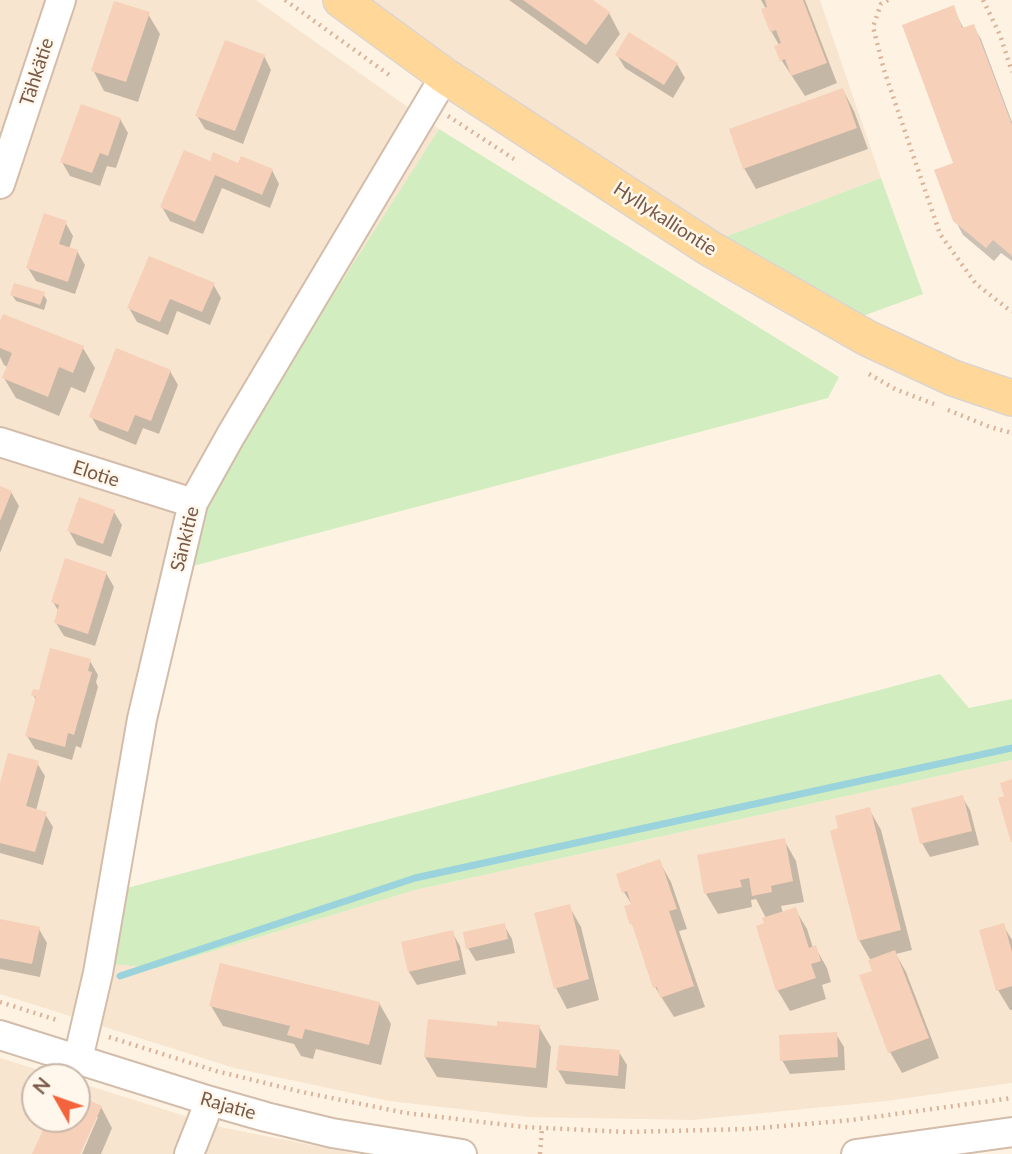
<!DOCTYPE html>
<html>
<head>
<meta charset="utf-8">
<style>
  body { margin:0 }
  #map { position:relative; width:1012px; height:1154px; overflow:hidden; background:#fef3e3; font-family:Lato,sans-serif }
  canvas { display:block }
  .north { position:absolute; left:21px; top:1063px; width:70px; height:70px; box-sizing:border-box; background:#fff7eb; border:2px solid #c9b7a9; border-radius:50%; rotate:310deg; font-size:19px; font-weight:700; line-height:28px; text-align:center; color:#795846 }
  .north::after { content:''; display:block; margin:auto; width:24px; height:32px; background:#f3643c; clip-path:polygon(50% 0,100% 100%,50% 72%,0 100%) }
</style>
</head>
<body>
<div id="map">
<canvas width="1012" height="1154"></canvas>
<div class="north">N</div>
</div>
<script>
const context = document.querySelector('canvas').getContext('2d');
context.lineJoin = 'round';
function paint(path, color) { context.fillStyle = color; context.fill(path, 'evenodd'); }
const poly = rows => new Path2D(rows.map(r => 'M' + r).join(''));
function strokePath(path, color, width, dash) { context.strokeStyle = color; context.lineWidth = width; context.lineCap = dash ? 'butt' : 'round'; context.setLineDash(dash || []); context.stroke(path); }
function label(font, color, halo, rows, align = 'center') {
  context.font = font + ' Lato,sans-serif'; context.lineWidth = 5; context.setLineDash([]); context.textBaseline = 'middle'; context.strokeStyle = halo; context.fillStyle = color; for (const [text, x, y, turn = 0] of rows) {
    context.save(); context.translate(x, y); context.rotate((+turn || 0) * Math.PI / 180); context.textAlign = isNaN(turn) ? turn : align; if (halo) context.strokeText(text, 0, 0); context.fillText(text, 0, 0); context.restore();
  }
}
const residential = poly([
  [0,0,256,0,439,129,254,419,202,522,155,720,123,889,157,968,415,890,1012,760,1012,1083,887,1101,692,1120,527,1117,389,1101,234,1068,0,994],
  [369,0,820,0,881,178,725,237,517,106],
  [0,1058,62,1077,35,1077,35,1119,77,1119,77,1082,220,1127,356,1154,0,1154]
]);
const green = poly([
  [439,129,839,377,828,398,193,566,202,522,215,490,254,419],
  [881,178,923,294,863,316,725,237],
  [940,674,969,708,1012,699,1012,760,415,890,157,968,112,964,123,889]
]);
const shadow = poly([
  [509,0,590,0,609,13,620,34,598,64],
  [761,0,805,0,837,83,805,96,782,61,776,47,779,45,771,31,766,9],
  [953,8,964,29,973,26,981,39,1012,122,1012,261,1001,253,994,261,963,235,955,220],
  [148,14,160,34,138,102,104,91,93,70],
  [617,55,677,64,685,78,673,98,625,68],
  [264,56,271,70,243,144,205,129,197,116],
  [843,90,854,111,868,149,756,189,744,168],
  [120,119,128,133,116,168,107,166,100,186,70,176,62,162],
  [211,163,272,170,279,184,270,208,222,188,203,234,170,221,162,207],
  [65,222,73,236,69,249,77,251,85,265,75,294,36,281,28,268],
  [213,284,221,298,210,325,177,311,168,335,137,322,129,308],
  [43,294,47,300,44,310,16,301,12,295],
  [0,326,83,348,95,368,85,393,71,387,59,416,16,398,4,378,8,367,4,365,0,357],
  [170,371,178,385,159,434,143,428,136,445,99,430,91,416],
  [0,488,11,492,19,506,0,553],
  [114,512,122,525,111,557,77,545,69,531],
  [106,573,114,587,95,646,64,636,56,623,59,612,53,602],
  [90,661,98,675,96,682,98,687,81,748,76,746,72,760,35,749,27,736,37,701,33,695],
  [37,763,45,776,36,811,45,814,53,827,43,865,0,853,0,790],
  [962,797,970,810,979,845,930,857,922,843],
  [869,809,881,830,912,950,896,954,906,972,939,1058,902,1073,890,1052,861,976,874,972,871,961,859,940],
  [784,840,796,861,804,902,781,906,783,913,795,909,807,929,813,948,815,947,827,968,831,982,822,985,826,999,790,1011,778,991,758,927,766,925,766,918,756,899,751,900,752,907,718,914,706,894],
  [659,861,671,882,687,929,679,931,705,1007,674,1017,655,987,638,935,632,924,632,905,624,892],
  [569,906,581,927,599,1000,567,1009,556,988],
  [0,921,39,929,47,943,40,977,0,969],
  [504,925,512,939,515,953,476,961,468,948],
  [1003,925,1012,940,1012,1010,1010,1010,998,990],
  [452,932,460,946,466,974,417,985,409,972,403,944],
  [379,1003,391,1024,381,1065,316,1049,313,1059,301,1056,294,1044,223,1026,211,1006],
  [499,1027,539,1027,551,1047,547,1088,437,1077,425,1057],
  [836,1034,844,1047,845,1070,790,1074,782,1060],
  [619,1052,627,1065,625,1089,566,1084,558,1070],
  [77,1097,101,1107,112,1128,101,1154,82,1154,98,1117,95,1117,78,1154,34,1154,50,1119,77,1119]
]);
const stream = poly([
  [120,976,415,878,1012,748]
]);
const building = poly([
  [523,0,593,0,610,12,586,45],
  [765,0,803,0,827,63,791,76,785,59,780,61,774,46,781,43,776,30,770,32,761,9,767,7],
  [114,1,150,12,126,82,91,71],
  [954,5,962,28,974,24,1012,125,1012,256,993,240,986,248,953,221,934,170,953,163,902,25],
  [629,32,678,63,664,85,615,55],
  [225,40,265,55,235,131,195,116],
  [843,88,857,128,743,169,729,129],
  [81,104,121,118,108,156,100,153,92,173,60,162],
  [184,150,210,161,213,152,238,163,241,156,273,169,262,195,215,175,195,222,160,207],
  [44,213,67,221,59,244,78,250,68,282,26,268],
  [149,256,215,283,202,312,170,299,160,322,127,308],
  [14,283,45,292,40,305,10,295],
  [3,314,84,346,73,373,59,367,48,397,2,378,12,353,0,348,0,321],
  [116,348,171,370,151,421,135,415,128,432,89,417],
  [0,486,12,491,0,521],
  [79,497,115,510,103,544,67,531],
  [65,558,107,572,88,634,54,623,59,605,51,602],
  [50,648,91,659,88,671,92,672,74,735,68,733,65,747,25,736,36,697,31,695,33,689,39,690],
  [8,753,39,761,26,806,47,812,35,852,0,843,0,783],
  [1012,779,1012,842,1011,842,998,798,1004,796,1000,783],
  [963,795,972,831,920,844,911,808],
  [870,807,901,930,858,941,830,831,838,828,835,816],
  [785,838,793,881,771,886,772,892,752,896,749,878,740,880,742,887,704,894,697,855],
  [660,859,677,909,669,911,694,986,660,998,657,987,653,988,632,924,630,925,624,906,631,904,627,891,622,893,616,874],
  [570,904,589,979,554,989,534,913],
  [796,907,809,948,816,945,821,961,811,964,816,978,776,991,756,926,764,923,762,918],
  [0,919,40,927,32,964,0,958],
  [505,923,508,939,466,949,463,932],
  [1004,923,1012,952,1012,986,996,991,979,930],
  [453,930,460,960,408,972,401,942],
  [895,950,929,1038,888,1053,859,975,872,971,868,960],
  [220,963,380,1002,369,1045,305,1029,302,1039,287,1035,290,1026,209,1006],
  [428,1019,497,1026,497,1021,540,1025,536,1068,424,1057],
  [837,1032,838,1057,780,1061,779,1035],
  [559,1045,620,1050,618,1076,556,1070],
  [77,1095,102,1106,80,1154,32,1154,48,1119,77,1119]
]);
const path = poly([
  [285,0,392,77],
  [888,0,881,4,873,27,884,70,940,234,976,284,1012,312],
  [983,0,1000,35,1012,72],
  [448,116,514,159],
  [869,374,895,389,934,404],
  [948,410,990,427,1012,433],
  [0,1002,60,1021],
  [109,1037,216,1071,302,1092,406,1113,524,1127,626,1132,748,1129,852,1120,1012,1098],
  [540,1154,542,1128]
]);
const minor = poly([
  [0,184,61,0],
  [0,442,193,503],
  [0,1035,210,1101,266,1117,332,1133,462,1154],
  [78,1059,98,973,142,719,193,503,231,435,445,76],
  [189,1154,210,1101],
  [856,1154,1012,1132]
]);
const major = poly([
  [341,0,445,76,709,248,867,338,953,378,1012,398]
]);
const streetNames = [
  ["Tähkätie",37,72,-72],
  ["Hyllykalliontie",665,219,33],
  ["Elotie",96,474,18],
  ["Sänkitie",185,539,-76],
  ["Rajatie",228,1106,16]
];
paint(residential, '#f7e5d0');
paint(green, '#d2edc0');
paint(shadow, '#0003');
strokePath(stream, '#9ad3dc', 7);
paint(building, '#f6d0b8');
strokePath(minor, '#d3bcaa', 32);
strokePath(major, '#dcd4cf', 38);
strokePath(path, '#dbb39b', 4.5, [2, 5]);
strokePath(minor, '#fff', 28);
strokePath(major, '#ffd899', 35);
label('19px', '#795846', '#fff7eb', streetNames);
</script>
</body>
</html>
